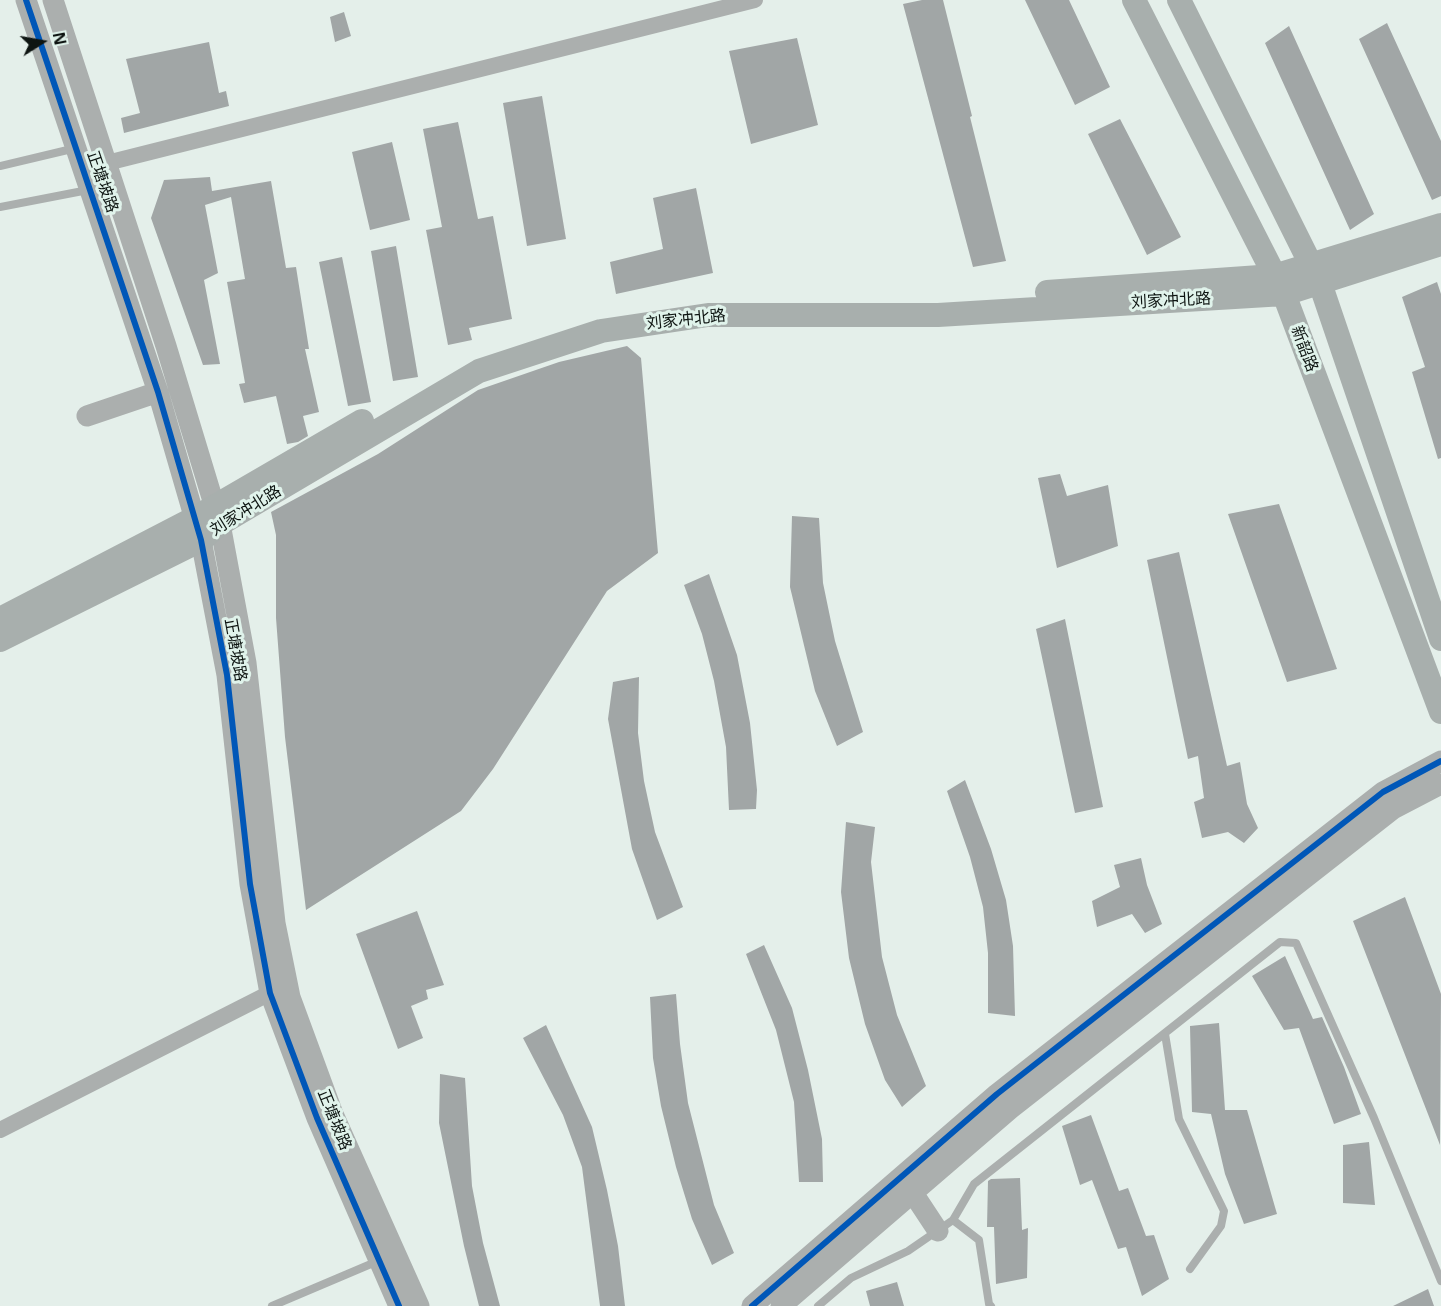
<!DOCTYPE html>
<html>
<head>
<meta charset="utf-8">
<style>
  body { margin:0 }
  #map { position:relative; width:1441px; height:1306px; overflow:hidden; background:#e4efea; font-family:"Noto Sans",sans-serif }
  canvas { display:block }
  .north { position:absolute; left:12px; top:12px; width:60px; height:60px; -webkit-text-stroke:4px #e0f3eb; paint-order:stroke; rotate:79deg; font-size:16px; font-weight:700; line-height:24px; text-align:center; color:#0e1512 }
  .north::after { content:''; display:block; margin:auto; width:21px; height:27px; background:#0e1512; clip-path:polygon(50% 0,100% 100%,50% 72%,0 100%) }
</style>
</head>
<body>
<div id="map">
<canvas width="1441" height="1306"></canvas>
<div class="north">N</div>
</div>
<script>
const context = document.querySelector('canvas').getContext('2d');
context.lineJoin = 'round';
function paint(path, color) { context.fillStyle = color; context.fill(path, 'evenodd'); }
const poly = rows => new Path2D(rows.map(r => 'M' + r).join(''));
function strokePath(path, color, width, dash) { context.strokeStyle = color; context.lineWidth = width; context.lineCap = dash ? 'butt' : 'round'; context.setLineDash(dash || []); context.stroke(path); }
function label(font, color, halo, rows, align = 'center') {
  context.font = font + ' "Noto Sans","Noto Sans SC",sans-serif'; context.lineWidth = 6; context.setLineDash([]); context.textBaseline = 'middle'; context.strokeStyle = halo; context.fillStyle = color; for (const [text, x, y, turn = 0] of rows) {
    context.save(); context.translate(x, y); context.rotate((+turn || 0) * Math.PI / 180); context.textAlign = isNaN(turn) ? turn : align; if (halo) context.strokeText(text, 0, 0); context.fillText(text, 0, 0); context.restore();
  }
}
const building = poly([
  [922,0,943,0,972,116,970,117,1006,261,973,267,903,4],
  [1025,0,1069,0,1110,87,1075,105],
  [344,12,351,36,335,42,330,17],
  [1387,23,1441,141,1441,196,1432,200,1359,39],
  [1289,26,1374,214,1350,230,1265,43],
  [797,38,818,125,751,144,729,51],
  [209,42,219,93,226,91,229,106,124,133,121,118,140,113,126,59],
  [542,96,566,239,527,246,503,103],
  [1120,119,1181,237,1147,255,1088,134],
  [458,122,478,219,493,216,512,319,469,328,472,340,448,345,426,230,442,227,423,129],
  [392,142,410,220,370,230,352,152],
  [210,177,212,191,271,181,286,268,296,267,309,349,305,349,319,412,303,416,308,436,298,442,287,444,276,396,244,403,239,384,245,383,227,282,245,279,231,197,205,205,218,273,204,280,220,364,203,365,151,218,164,180],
  [696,188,713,273,616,294,610,262,663,249,653,198],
  [396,246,418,377,393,381,371,251],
  [342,257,371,402,348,406,319,262],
  [1437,282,1441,294,1441,458,1438,459,1412,372,1425,367,1402,297],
  [627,346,641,358,658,553,607,591,493,769,461,811,306,910,285,737,276,618,276,535,271,512,378,454,478,390,559,362],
  [1060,474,1067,496,1108,485,1118,546,1057,568,1038,478],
  [1279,504,1337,669,1287,682,1228,514],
  [792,516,819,518,823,583,835,641,863,732,837,746,815,691,790,587],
  [1179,552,1227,766,1240,762,1247,804,1258,828,1244,843,1228,832,1202,838,1194,802,1204,798,1198,756,1188,759,1147,560],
  [709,574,737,655,750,723,757,790,756,809,729,810,726,747,714,681,702,634,684,585],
  [1065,619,1103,807,1075,813,1036,629],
  [639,677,638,733,644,781,655,832,683,907,657,920,632,849,608,719,613,682],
  [965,780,991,849,1006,900,1013,946,1015,1016,988,1013,988,953,983,907,970,857,947,791],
  [846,822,875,827,871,862,882,957,897,1015,926,1086,902,1107,885,1080,865,1024,849,958,841,892],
  [1141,858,1147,885,1162,924,1145,933,1132,914,1097,927,1092,901,1120,887,1114,865],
  [1405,897,1441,994,1440,1145,1353,921],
  [417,911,444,985,426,990,428,999,411,1006,423,1038,398,1049,356,934],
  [764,945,792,1008,808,1070,822,1139,823,1182,799,1182,794,1102,776,1030,746,954],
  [1285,956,1313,1019,1322,1017,1344,1067,1361,1114,1334,1124,1299,1028,1284,1030,1252,976],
  [676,994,680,1044,688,1103,714,1205,734,1253,712,1265,692,1219,676,1167,661,1106,653,1058,650,997],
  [1219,1023,1225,1110,1247,1110,1277,1214,1244,1224,1225,1174,1211,1114,1192,1112,1190,1026],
  [546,1025,592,1127,607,1190,618,1246,625,1306,600,1306,582,1167,563,1115,523,1038],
  [440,1074,465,1078,472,1186,483,1243,500,1306,479,1306,464,1246,439,1123],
  [1091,1115,1119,1191,1128,1188,1146,1236,1154,1235,1169,1279,1142,1296,1126,1247,1118,1249,1092,1180,1080,1185,1062,1126],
  [1369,1142,1375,1205,1343,1203,1343,1145],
  [1020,1178,1022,1230,1028,1228,1027,1278,996,1284,994,1227,987,1227,988,1181,991,1179],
  [897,1282,904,1306,870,1306,866,1291],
  [1428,1289,1434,1306,1393,1306]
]);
const service = poly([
  [0,166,76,148],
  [0,207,88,190],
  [1165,1034,1179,1119,1224,1211,1221,1226,1190,1269],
  [953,1220,979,1240,989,1304,991,1306],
  [272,1306,378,1261],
  [818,1306,851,1278,908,1251,953,1220,974,1184,1280,942,1296,943,1374,1118,1441,1281]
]);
const minor = poly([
  [83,169,755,0],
  [0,1130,270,993]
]);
const tertiary = poly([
  [26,0,158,392,201,540,227,675,250,884,270,993,317,1118,399,1306],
  [53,0,166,346,220,524,246,663,275,923,290,997,333,1114,419,1306],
  [87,416,158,392],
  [905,1181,938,1231],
  [752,1306,997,1094,1383,792,1441,761],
  [781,1306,1010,1109,1393,809,1441,784]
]);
const secondary = poly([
  [1134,0,1284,294,1441,712],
  [1179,0,1320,283,1441,639],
  [1047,292,1274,276,1441,225],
  [0,619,195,518,362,421],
  [0,640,201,540,220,524,479,371,601,331,708,315,938,315,1284,294,1441,244]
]);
const cycleway = poly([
  [26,0,158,392,201,540,227,675,250,884,270,993,317,1118,399,1306],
  [752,1306,997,1094,1383,792,1441,761]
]);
const streetNames = [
  ["正塘坡路",102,182,71],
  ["刘家冲北路",1171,301,-3],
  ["刘家冲北路",686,320,-6],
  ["新韶路",1304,349,69],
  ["刘家冲北路",246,511,-32],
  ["正塘坡路",235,650,80],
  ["正塘坡路",334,1120,68]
];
paint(building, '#a1a6a6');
strokePath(service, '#abafae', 8);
strokePath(minor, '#abafae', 16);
strokePath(tertiary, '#abafae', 21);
strokePath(secondary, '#a8afad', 24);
strokePath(cycleway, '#0057b8', 6);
label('16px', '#0e1512', '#e0f3eb', streetNames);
</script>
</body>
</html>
